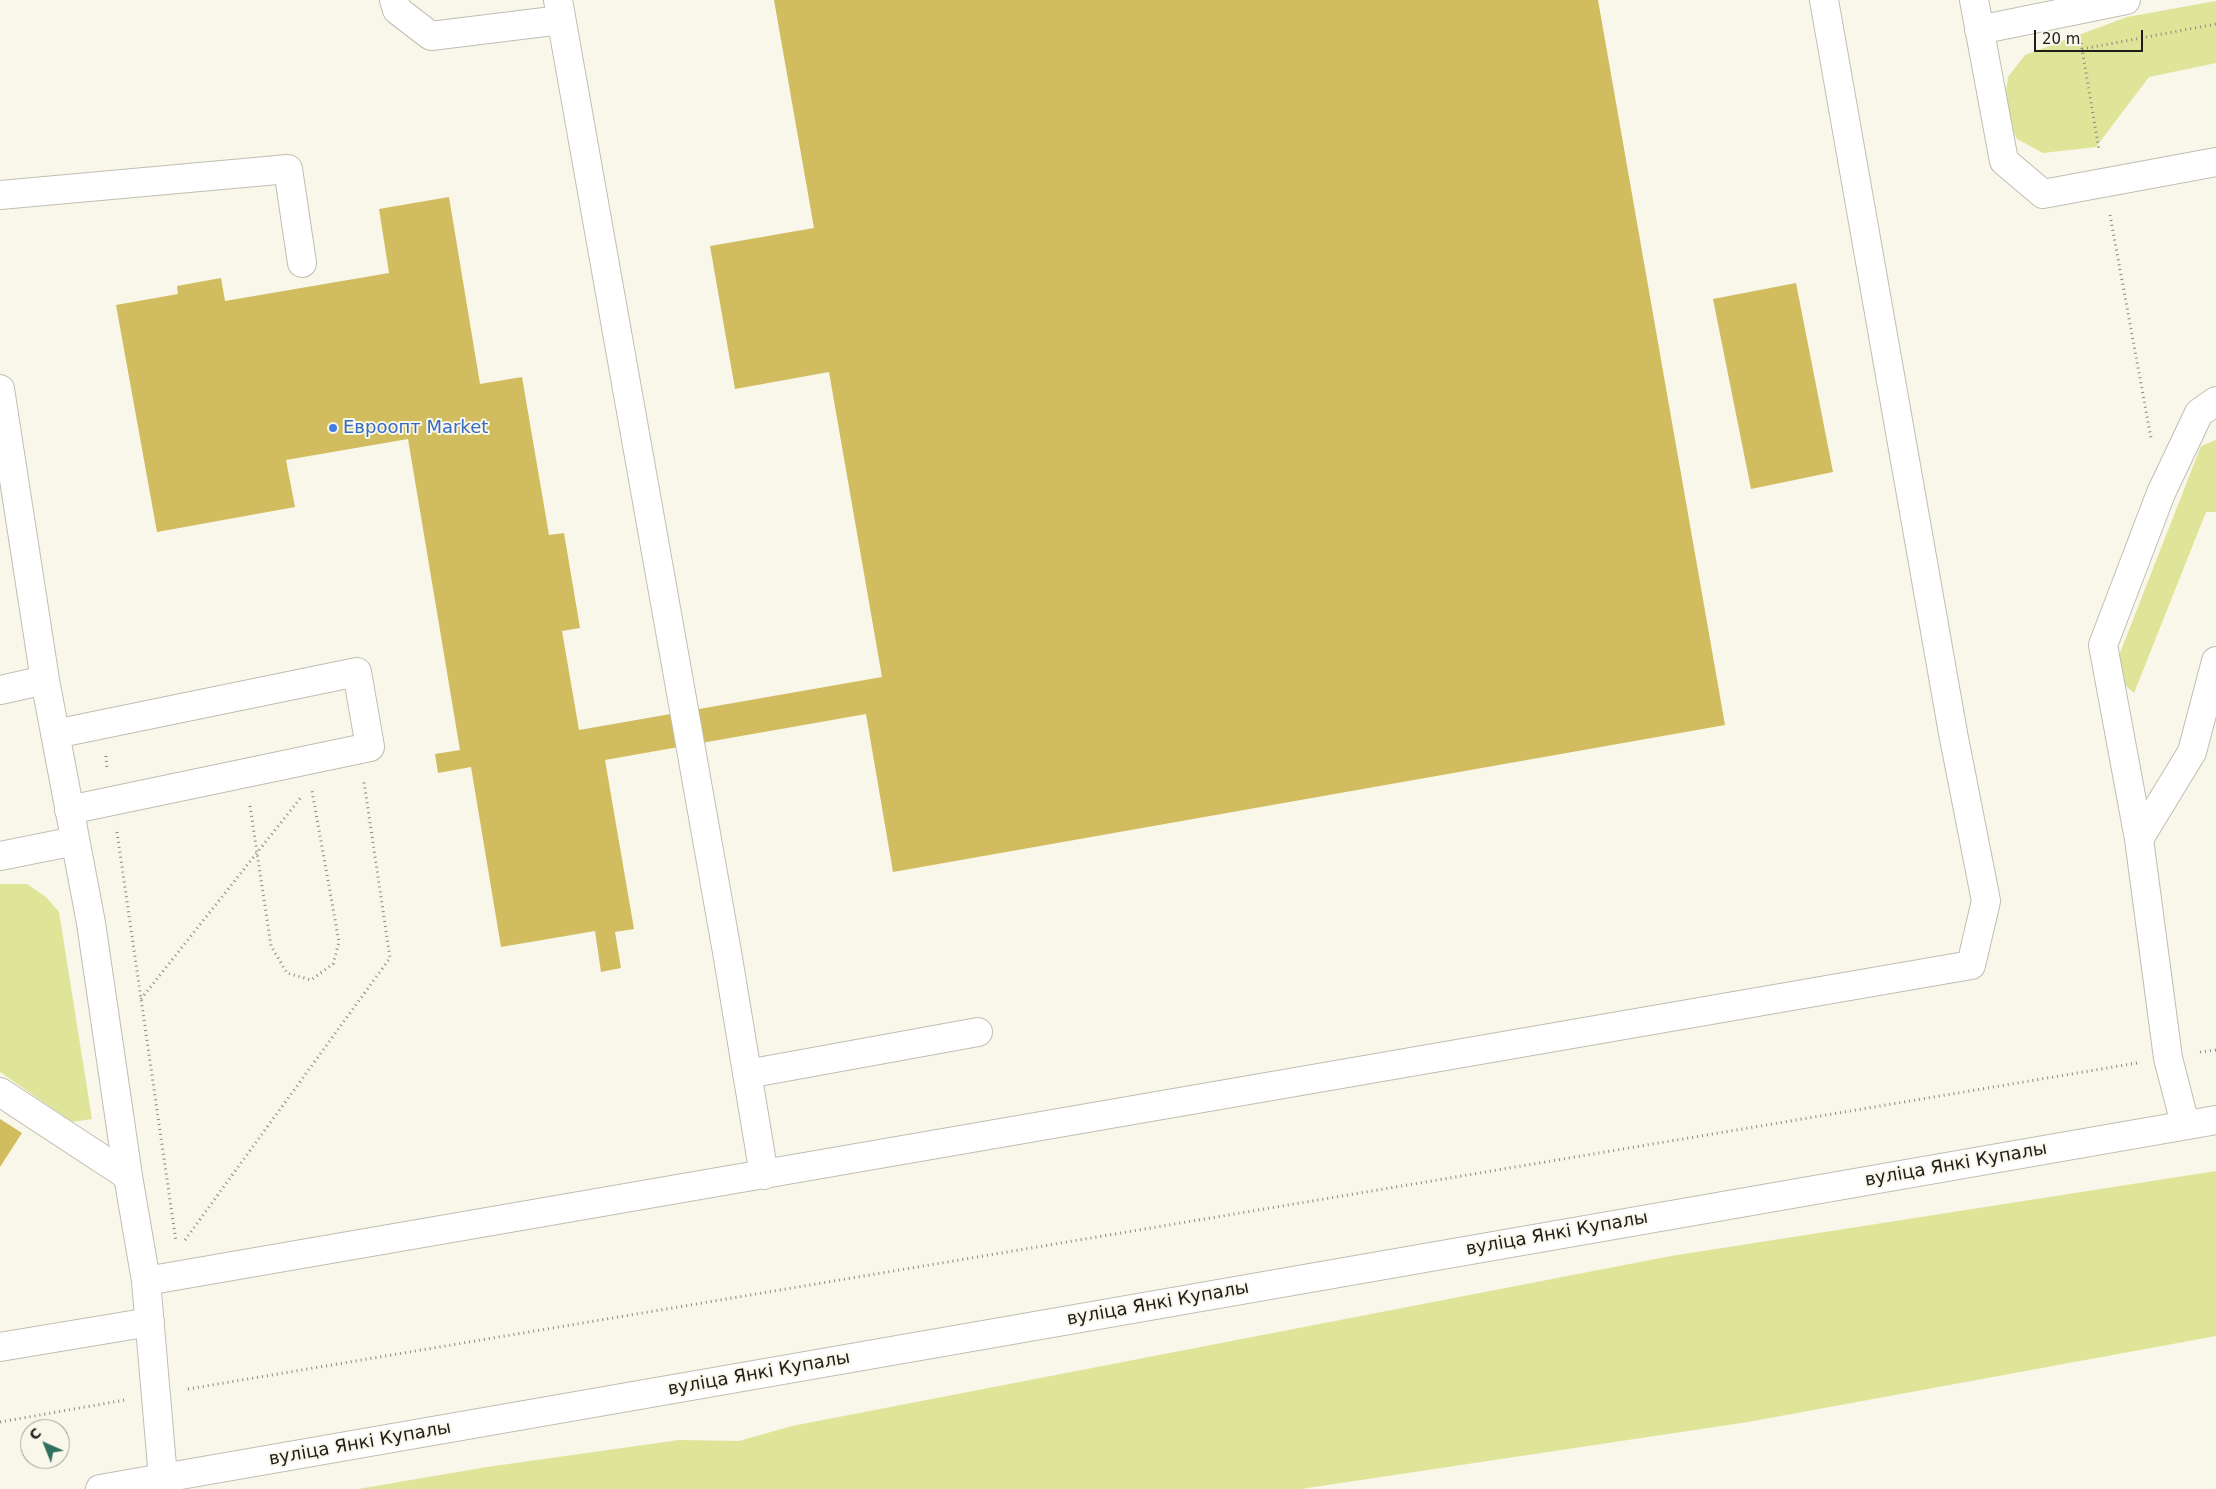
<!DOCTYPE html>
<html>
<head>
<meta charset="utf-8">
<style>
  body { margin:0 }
  #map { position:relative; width:2216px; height:1489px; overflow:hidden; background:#f9f6ea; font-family:"DejaVu Sans",sans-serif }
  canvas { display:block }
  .north { position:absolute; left:20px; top:1419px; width:50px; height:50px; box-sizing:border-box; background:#f9f6ea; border:1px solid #a19f96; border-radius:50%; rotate:316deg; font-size:14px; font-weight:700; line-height:20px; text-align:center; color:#1e1d19 }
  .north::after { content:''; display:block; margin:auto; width:18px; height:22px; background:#306f5e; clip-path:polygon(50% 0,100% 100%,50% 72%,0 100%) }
  .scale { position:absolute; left:2034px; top:30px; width:109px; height:22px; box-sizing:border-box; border:2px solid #1e1d19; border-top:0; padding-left:6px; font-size:15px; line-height:18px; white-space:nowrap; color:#1e1d19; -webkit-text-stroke:4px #f9f6ea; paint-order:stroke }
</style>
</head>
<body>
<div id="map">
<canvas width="2216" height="1489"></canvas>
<div class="north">С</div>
<div class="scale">20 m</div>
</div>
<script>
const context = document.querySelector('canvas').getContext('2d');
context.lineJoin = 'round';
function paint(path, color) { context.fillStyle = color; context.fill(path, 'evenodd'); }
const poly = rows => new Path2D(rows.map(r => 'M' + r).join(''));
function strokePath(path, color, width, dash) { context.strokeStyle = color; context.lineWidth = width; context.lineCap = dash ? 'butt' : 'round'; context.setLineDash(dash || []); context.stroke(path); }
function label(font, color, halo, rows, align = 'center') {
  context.font = font + ' "DejaVu Sans",sans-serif'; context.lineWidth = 4; context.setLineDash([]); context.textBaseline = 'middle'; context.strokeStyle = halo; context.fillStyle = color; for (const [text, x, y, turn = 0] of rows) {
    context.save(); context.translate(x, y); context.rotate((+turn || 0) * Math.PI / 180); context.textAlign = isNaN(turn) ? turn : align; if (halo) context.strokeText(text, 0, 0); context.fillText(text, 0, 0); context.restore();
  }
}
const green = poly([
  [2216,1,2216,63,2149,77,2096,147,2043,153,2017,139,2003,111,2008,77,2025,55,2127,17],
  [2216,440,2216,512,2206,512,2134,693,2124,684,2118,658,2201,446],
  [0,884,27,884,46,897,59,912,92,1119,72,1122,0,1072],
  [2216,1171,2216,1336,1748,1422,1301,1489,358,1489,487,1467,679,1440,739,1441,792,1426,1671,1256]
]);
const building = poly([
  [774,0,1598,0,1725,725,893,872,866,714,605,760,634,929,615,932,621,968,601,972,595,931,501,947,471,767,438,773,435,754,460,750,408,439,286,460,295,507,157,532,116,305,178,294,177,286,221,278,225,301,389,273,379,209,449,197,480,384,522,377,549,535,564,533,580,628,562,631,579,730,882,677,829,372,735,389,710,246,814,228],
  [1796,283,1833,472,1751,489,1713,299],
  [0,1119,22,1133,0,1167]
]);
const path = poly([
  [2081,43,2099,150],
  [2082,49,2216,24],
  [2110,215,2151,438],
  [106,756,107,769],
  [250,806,271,946,287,973,311,980,333,964,339,942,312,791],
  [117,832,176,1242],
  [141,999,302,796],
  [2200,1052,2216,1050],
  [185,1240,390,958,364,782],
  [188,1389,2137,1063],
  [0,1422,125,1400]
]);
const minor = poly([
  [394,0,397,10,431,36,561,20],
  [558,0,727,952,764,1175],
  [1974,0,2004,161,2043,194,2216,162],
  [1979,30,2126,0],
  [0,195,288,169,302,263],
  [0,389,45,680,91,923,128,1176,146,1281,164,1489],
  [0,690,45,680],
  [55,734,357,672,370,747,69,810],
  [2139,839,2192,752,2216,661],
  [0,856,75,841],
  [747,1074,978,1032],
  [0,1092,128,1176],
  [2185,1124,2168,1058,2139,839,2103,645,2161,493,2199,413,2216,401],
  [146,1281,1971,965,1986,901,1953,733,1824,0],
  [0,1347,150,1322]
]);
const major = poly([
  [100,1489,2216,1120]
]);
const markers = [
  [333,428,5,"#3f7fe0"]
];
const shopNames = [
  ["Евроопт Market",343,428]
];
const streetNames = [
  ["вуліца Янкі Купалы",1956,1165,-10],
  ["вуліца Янкі Купалы",1557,1234,-10],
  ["вуліца Янкі Купалы",1158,1304,-10],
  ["вуліца Янкі Купалы",759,1374,-10],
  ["вуліца Янкі Купалы",360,1444,-10]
];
paint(green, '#dee599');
paint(building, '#d1bd60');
strokePath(minor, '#c0beb2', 30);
strokePath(major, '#c0beb2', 30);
strokePath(path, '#8b8981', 3, [1, 4]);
strokePath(minor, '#fff', 28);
strokePath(major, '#fff', 28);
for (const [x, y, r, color] of markers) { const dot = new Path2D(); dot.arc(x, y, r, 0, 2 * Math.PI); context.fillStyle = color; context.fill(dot); strokePath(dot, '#f9f6ea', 2); }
label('18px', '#366cbe', '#f9f6ea', shopNames, 'left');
label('18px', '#1e1d19', '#f9f6ea', streetNames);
</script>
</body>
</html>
